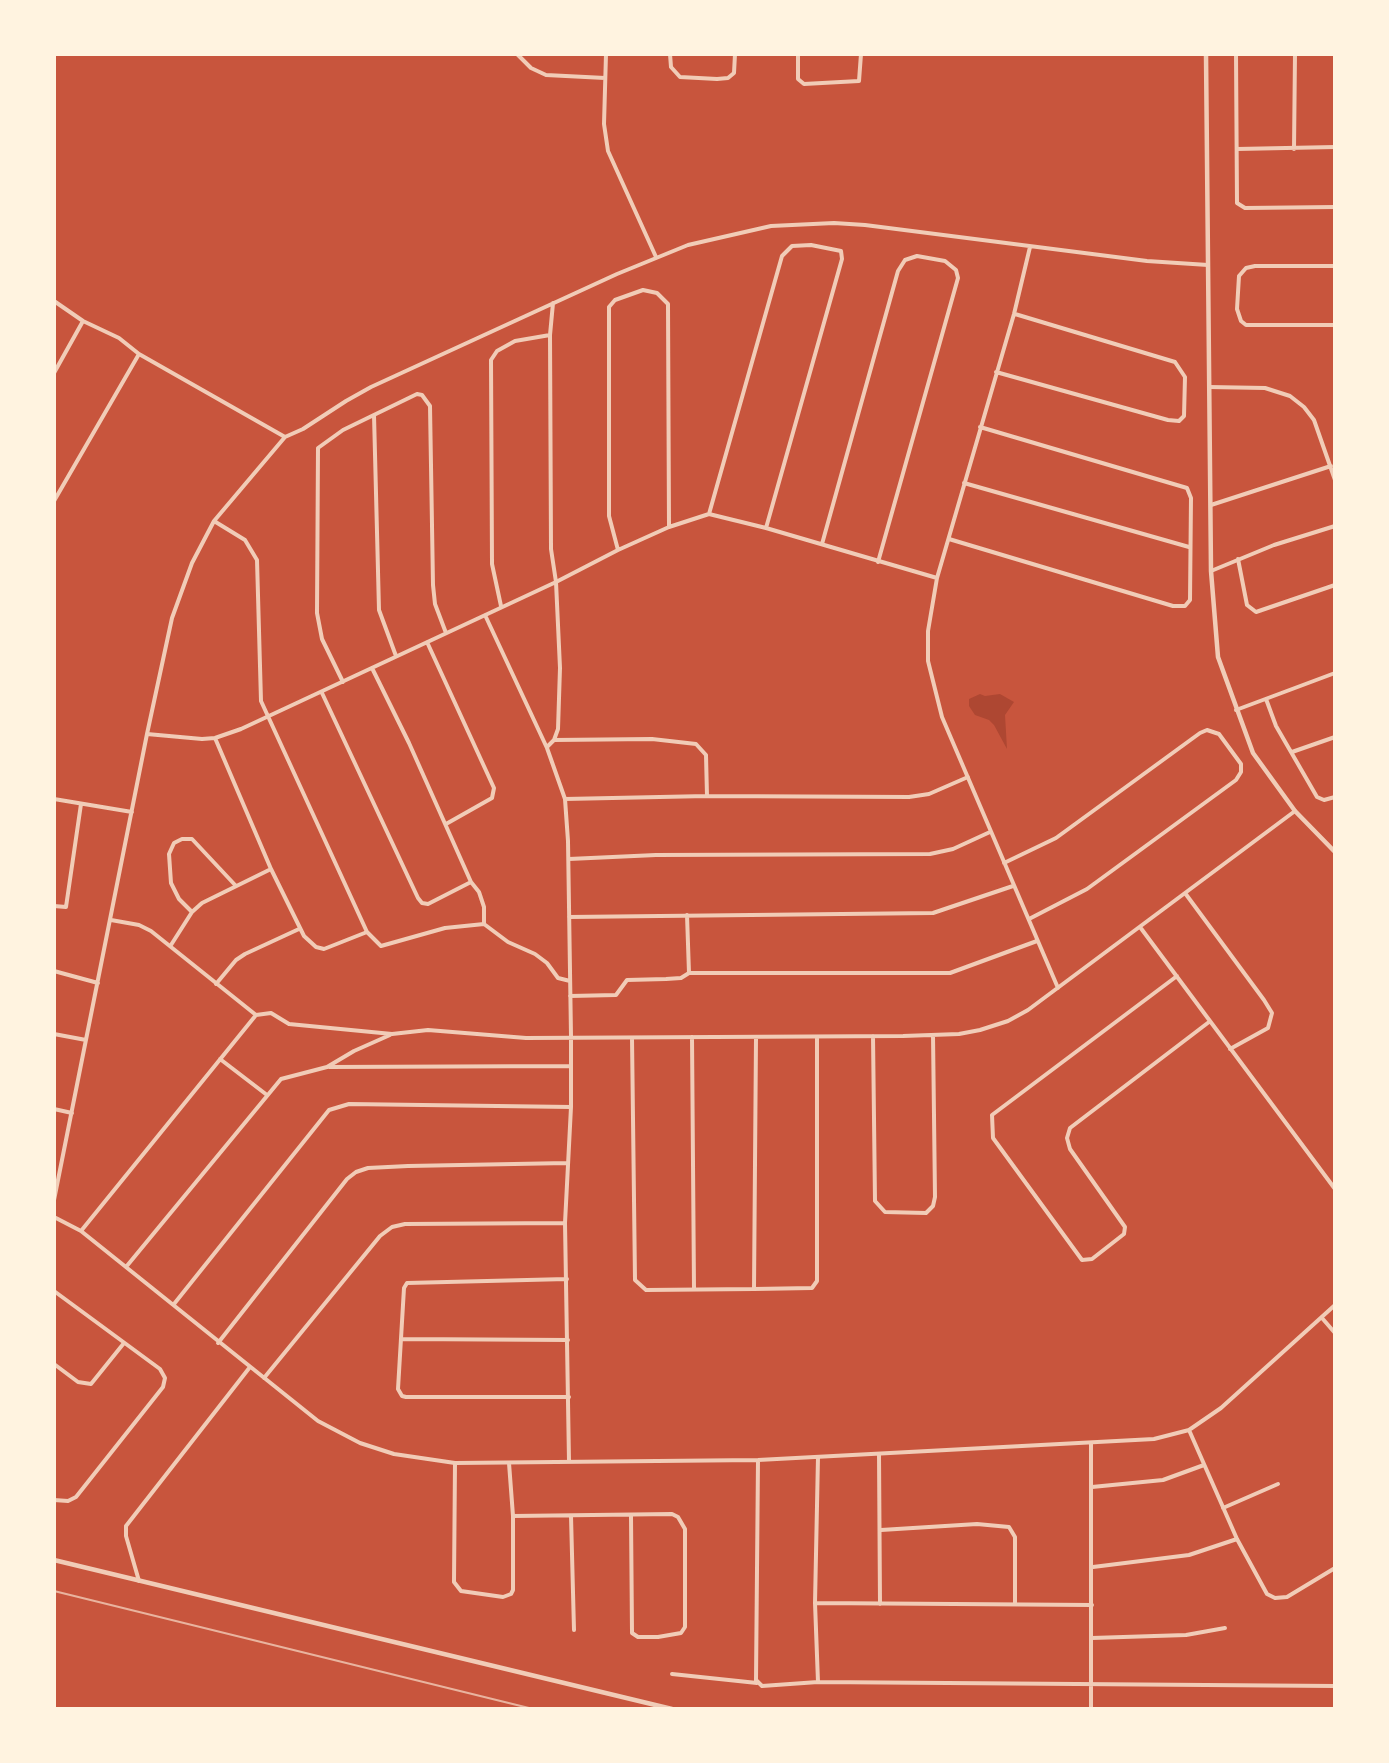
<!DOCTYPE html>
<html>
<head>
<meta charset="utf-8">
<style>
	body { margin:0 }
	#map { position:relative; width:1389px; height:1763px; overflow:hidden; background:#c8553d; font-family:"Open Sans",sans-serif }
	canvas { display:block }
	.frame { position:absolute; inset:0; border:56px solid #fff3e0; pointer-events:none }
</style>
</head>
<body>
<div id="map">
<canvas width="1389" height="1763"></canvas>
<div class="frame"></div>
</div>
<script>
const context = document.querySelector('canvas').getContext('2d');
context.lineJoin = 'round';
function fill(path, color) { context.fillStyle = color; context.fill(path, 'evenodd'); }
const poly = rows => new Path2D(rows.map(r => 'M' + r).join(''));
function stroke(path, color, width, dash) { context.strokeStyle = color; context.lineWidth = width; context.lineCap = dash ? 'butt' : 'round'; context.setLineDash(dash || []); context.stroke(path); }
const green = poly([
	[980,694,985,696,1000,694,1014,702,1005,715,1007,749,994,725,989,720,975,715,969,706,969,699]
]);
const stream = poly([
	[54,112,55,114]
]);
const minor = poly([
	[517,54,531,68,546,75,605,78],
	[606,54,604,124,608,151,656,257],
	[670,54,671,67,680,77,717,79,728,78,734,73,735,54],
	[798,54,798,79,804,84,859,81,861,54],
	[1236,54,1237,203,1245,208,1335,207],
	[1237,149,1335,147],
	[1294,149,1295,54],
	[1030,247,1014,314,937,578,928,631,928,661,942,717,1058,988],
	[1335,266,1255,266,1246,268,1239,276,1237,309,1241,321,1246,325,1335,325],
	[54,301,83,321,119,338,139,354,285,437],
	[996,372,1168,420,1179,421,1184,416,1185,377,1175,362,1015,314],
	[54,373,83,321],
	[1209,387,1265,388,1290,396,1304,407,1314,420,1335,480],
	[374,415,379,610,396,656],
	[964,483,1189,547],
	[54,501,139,354],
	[1211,505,1331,466],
	[709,514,782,256,792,246,811,245,841,251,842,259,766,528],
	[214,521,245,540,257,560,261,701,367,932,381,946,445,928,484,924,484,907,479,892,471,882,409,743,372,668],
	[949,539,1173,606,1185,606,1190,600,1191,498,1187,488,980,427],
	[822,544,898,271,905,260,917,256,945,261,956,270,958,278,878,562],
	[618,550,609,516,609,307,615,300,643,290,657,293,668,304,669,527],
	[1238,559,1247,605,1256,612,1335,585],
	[1211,571,1274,545,1335,526],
	[501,606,492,564,491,360,497,351,515,341,550,335],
	[485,615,547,748,565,799,568,841,571,1036,571,1107,565,1223,569,1461],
	[427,642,494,788,492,798,446,824],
	[343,682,322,639,317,613,318,448,343,430,417,394,422,395,430,406,433,585,435,604,446,633],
	[322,693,418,898,422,903,428,904,471,882],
	[1266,699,1276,726,1317,797,1324,800,1335,797],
	[1236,710,1335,673],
	[147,734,202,739,215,738,241,729,556,582,618,550,669,527,709,514,766,528,937,578],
	[215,738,271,869,304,936,316,947,324,949,367,932],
	[554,740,652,739,696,744,706,755,707,796],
	[547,747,554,740,558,729,560,668,556,582,551,549,550,335,553,303],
	[1292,752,1335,737],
	[54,799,132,812],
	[565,799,707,796,909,797,929,794,968,777],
	[569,859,656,855,930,854,953,849,990,832],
	[1004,863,1056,838,1200,733,1207,730,1219,734,1241,764,1241,772,1236,780,1087,889,1029,919],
	[1185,893,1264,1000,1272,1013,1268,1028,1230,1049],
	[54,906,66,907,81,804],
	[192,912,179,899,171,883,169,854,174,843,182,839,192,839,236,886],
	[687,915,689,973,950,973,1037,941],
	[569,917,933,913,1013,886],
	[484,924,508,942,535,954,547,963,558,978,570,981],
	[1140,927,1335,1189],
	[171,945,192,912,202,903,271,869],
	[54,971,98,983],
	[1177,976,992,1115,993,1138,1082,1260,1092,1259,1124,1234,1125,1227,1070,1149,1067,1138,1070,1128,1209,1022],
	[216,984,236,960,245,954,299,929],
	[570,996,616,995,627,980,666,979,681,978,689,973],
	[256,1015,271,1013,289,1024,392,1034,428,1030,526,1038,903,1036,959,1034,980,1030,1008,1021,1028,1010,1295,811],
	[54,1034,86,1040],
	[873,1036,875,1201,885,1212,926,1213,933,1206,935,1197,933,1035],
	[692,1037,694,1289],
	[632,1038,635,1280,646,1290,754,1289,812,1288,817,1281,817,1037],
	[220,1059,267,1095],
	[329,1067,571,1066],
	[54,1109,72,1113],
	[54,1200,147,734,172,618,192,563,214,521,285,437,303,429,346,401,371,387,617,274,688,245,771,226,834,223,865,225,1147,261,1208,265],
	[54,1217,81,1231,318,1421,360,1443,394,1454,455,1463,758,1460,1154,1439,1189,1430,1221,1408,1335,1305],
	[81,1231,256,1015,151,931,139,925,111,920],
	[126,1267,281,1079,327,1067,354,1051,390,1035],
	[567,1279,407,1283,404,1288,398,1389,402,1396,406,1397,569,1397],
	[754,1289,756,1038],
	[54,1291,160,1369,165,1378,163,1387,76,1497,68,1501,54,1500],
	[174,1304,329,1110,349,1104,571,1107],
	[1322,1318,1335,1333],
	[402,1339,568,1340],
	[218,1343,347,1179,356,1172,368,1168,408,1166,567,1163],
	[54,1364,78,1382,91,1384,124,1343],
	[264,1378,380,1236,392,1227,405,1224,565,1223],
	[1189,1430,1237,1539,1267,1594,1275,1598,1287,1597,1335,1568],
	[879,1454,880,1604],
	[758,1460,756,1680,762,1686,818,1682,1335,1686],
	[455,1463,454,1582,461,1591,503,1597,511,1594,513,1590,513,1516,509,1463],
	[1092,1487,1163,1480,1204,1465],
	[1223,1508,1278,1484],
	[513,1516,672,1514,678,1517,685,1529,685,1627,681,1633,658,1637,638,1637,632,1633,631,1516],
	[571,1516,574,1630],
	[881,1530,977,1524,1009,1527,1015,1537,1015,1604],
	[1093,1567,1189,1555,1237,1539],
	[139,1581,126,1536,126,1526,250,1367],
	[815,1603,1092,1605],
	[1092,1638,1186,1635,1225,1628],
	[672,1674,757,1683],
	[818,1682,815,1603,818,1457],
	[1091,1709,1091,1444]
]);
const tertiary = poly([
	[1206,54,1211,571,1218,657,1253,753,1295,811,1335,852],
	[54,1560,672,1709]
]);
const rail = poly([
	[54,1591,533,1709]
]);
fill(green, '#ae4732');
stroke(stream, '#8f3625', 2);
stroke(minor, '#f1ccb7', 4);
stroke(tertiary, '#f1ccb7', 4.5);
stroke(rail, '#e9b49f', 2);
</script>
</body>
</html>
